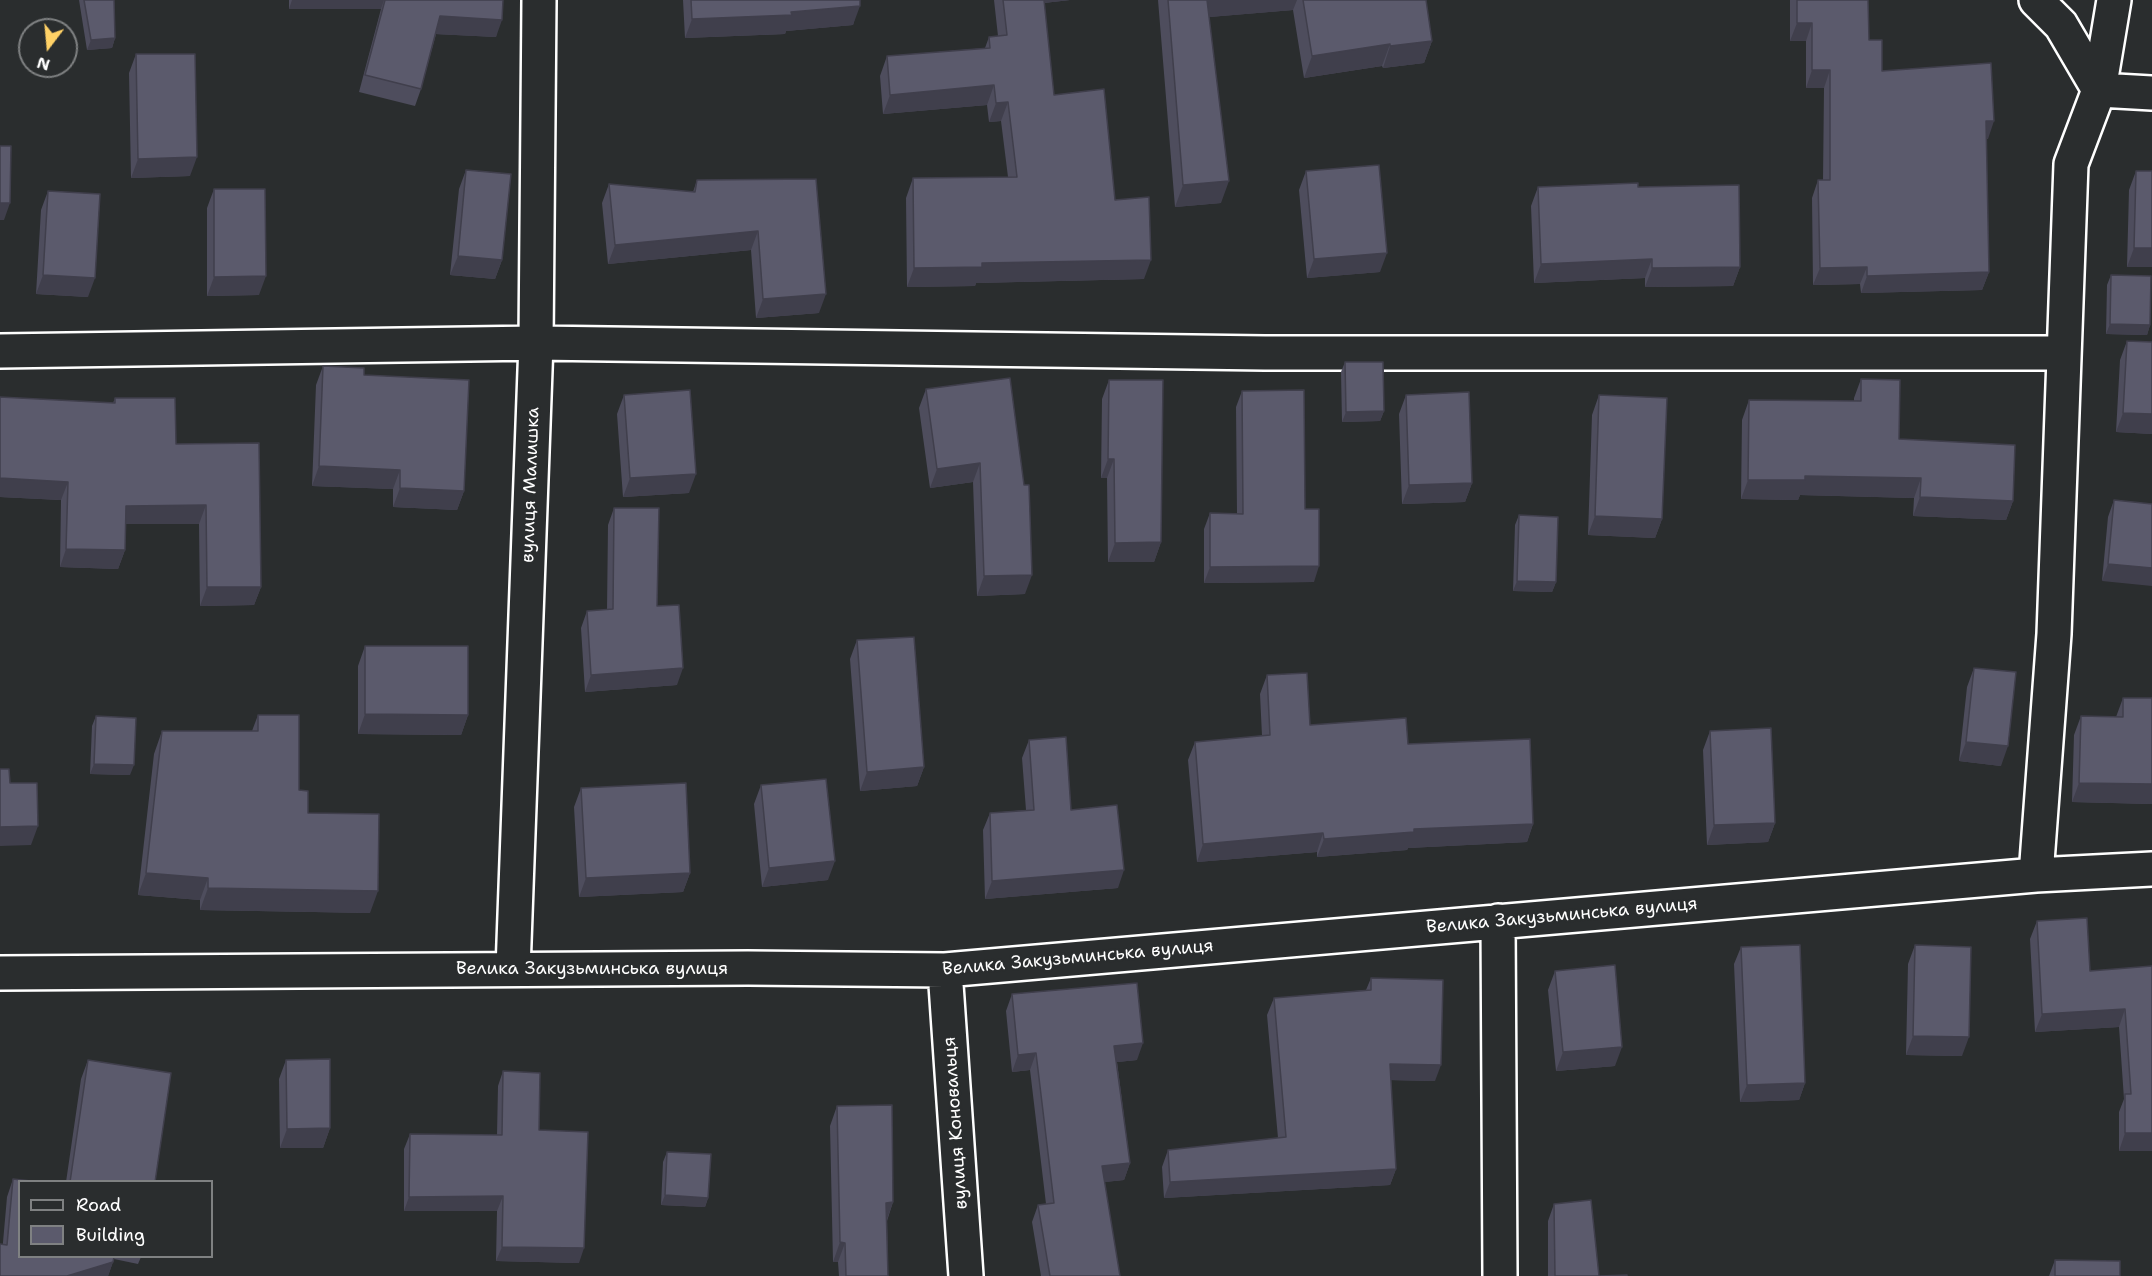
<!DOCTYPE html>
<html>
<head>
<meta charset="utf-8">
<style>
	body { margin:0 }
	#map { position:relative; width:2152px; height:1276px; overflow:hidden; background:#2a2d2e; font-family:"Shantell Sans",sans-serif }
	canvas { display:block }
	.legend { position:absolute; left:18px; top:1180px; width:195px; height:78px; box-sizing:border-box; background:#2a2d2e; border:2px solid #7f8182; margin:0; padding:8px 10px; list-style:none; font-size:18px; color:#fff }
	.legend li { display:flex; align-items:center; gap:12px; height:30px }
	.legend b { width:30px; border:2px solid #7f8182 }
	.north { position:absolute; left:18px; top:18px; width:60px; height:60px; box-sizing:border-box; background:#2a2d2e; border:2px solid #7f8182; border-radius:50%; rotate:196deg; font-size:16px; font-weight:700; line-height:24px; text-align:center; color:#fff }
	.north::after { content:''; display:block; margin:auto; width:21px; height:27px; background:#ffd166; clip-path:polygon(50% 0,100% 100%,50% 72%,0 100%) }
</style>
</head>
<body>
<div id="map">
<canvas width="2152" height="1276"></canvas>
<ul class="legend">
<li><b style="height:8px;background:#2a2d2e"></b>Road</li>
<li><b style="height:16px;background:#5b5a6c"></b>Building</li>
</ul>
<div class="north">N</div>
</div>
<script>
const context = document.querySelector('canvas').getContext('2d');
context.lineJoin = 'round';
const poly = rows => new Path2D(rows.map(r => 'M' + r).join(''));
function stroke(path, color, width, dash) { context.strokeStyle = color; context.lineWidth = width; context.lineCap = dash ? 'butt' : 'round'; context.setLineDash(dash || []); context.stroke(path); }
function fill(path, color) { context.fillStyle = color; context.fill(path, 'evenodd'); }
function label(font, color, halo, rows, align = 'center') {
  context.font = font + ' "Shantell Sans",sans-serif'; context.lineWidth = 4.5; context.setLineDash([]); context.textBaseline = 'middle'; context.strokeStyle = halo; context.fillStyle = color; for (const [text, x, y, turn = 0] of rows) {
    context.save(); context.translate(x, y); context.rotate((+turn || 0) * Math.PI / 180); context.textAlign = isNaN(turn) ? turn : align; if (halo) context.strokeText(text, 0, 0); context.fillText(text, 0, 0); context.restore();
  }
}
const minor = poly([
	[2036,0,2061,25,2099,90,2152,93],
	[0,351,536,343,1265,353,2064,353],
	[2036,875,2054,634,2071,164,2099,90,2114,0],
	[1498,921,1500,1276],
	[513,969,536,343,539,0],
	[945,970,966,1276],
	[0,973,748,968,945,970,2036,875,2152,869]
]);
const wall = poly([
	[79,0,114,0,115,38,112,48,87,50],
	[289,0,503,0,496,37,436,34,421,89,415,106,359,92,381,9,289,9],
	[683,0,860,0,853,25,786,31,785,34,685,38],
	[994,0,1070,0,1044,3,1054,95,1115,200,1144,279,976,283,975,286,907,287,906,198,913,178,1008,177,1001,121,989,122,987,105,883,114,880,76,887,56,985,48,989,37,998,36],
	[1158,0,1426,0,1432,41,1424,63,1383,68,1382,66,1304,78,1293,10,1209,17,1221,203,1175,207],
	[1790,0,1868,0,1869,40,1882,71,1988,139,1986,139,1989,272,1982,290,1861,293,1860,284,1813,285,1812,198,1818,180,1823,180,1824,88,1806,88,1806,41,1790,41],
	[136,54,190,176,131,178,129,73],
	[466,170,502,260,495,279,450,275,459,189],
	[1306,171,1380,272,1307,278,1299,190],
	[2136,171,2152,171,2152,267,2127,267,2129,190],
	[816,179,819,313,756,318,751,250,608,264,602,203,609,184,693,192,697,180],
	[1538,187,1638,187,1740,267,1733,286,1645,287,1645,278,1534,283,1531,206],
	[214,189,259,295,207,296,207,208],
	[48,191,88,297,36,294,41,210],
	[2111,275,2150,325,2147,335,2106,334,2107,285],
	[2127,341,2152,342,2152,434,2116,432,2120,360],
	[1345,362,1384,411,1380,421,1342,422,1341,372],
	[323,366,364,375,464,491,457,510,393,507,393,489,312,486,316,385],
	[1861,379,1899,439,2013,501,2006,520,1913,516,1914,498,1800,495,1798,500,1741,499,1742,420,1749,400,1854,401,1854,398],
	[1109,380,1161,542,1154,562,1108,562,1107,478,1101,478,1102,399],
	[926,389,1024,485,1025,594,977,596,973,482,930,488,919,408],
	[1242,391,1305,509,1314,582,1204,583,1204,529,1210,513,1237,514,1236,407],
	[624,395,689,493,623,497,617,414],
	[1406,395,1472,483,1465,502,1402,504,1399,414],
	[1599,395,1662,519,1655,538,1588,535,1592,415],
	[115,398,176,444,261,587,254,605,200,606,199,524,125,524,125,550,118,569,60,567,61,500,0,497,113,403],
	[2114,500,2152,504,2102,581,2108,517],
	[614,508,677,685,585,692,581,628,587,611,607,610,608,525],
	[1519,515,1556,582,1552,592,1513,591,1515,525],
	[857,640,924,767,917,786,860,791,850,659],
	[365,646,468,715,461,735,358,734,358,666],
	[1974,668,2001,766,1959,761,1967,687],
	[1267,675,1310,725,1408,744,1533,824,1527,842,1408,848,1407,850,1317,857,1317,852,1197,862,1188,760,1195,742,1262,736,1260,694],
	[2123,698,2152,698,2152,804,2072,802,2074,735,2081,716,2116,717],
	[258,715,299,790,308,813,370,913,200,910,200,900,138,895,154,754,162,731,252,731],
	[96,716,130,775,90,774,92,726],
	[1710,731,1775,823,1768,842,1707,845,1703,750],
	[1029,740,1071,810,1118,888,985,899,983,830,990,813,1026,810,1022,758],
	[761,785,828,880,762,887,754,804],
	[581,788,690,873,683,892,579,897,574,807],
	[2037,921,2090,971,2152,966,2152,1151,2119,1151,2119,1112,2124,1099,2119,1027,2035,1032,2030,939],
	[1915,945,1962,1056,1906,1055,1908,964],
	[1741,947,1805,1083,1799,1100,1740,1102,1734,964],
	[1555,971,1615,1066,1556,1071,1548,990],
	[1371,978,1435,1081,1391,1080,1396,1169,1390,1185,1164,1198,1162,1167,1168,1150,1278,1138,1267,1015,1274,998,1366,990],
	[1012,994,1137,1060,1117,1062,1130,1163,1124,1180,1104,1182,1120,1276,1041,1276,1032,1222,1038,1205,1046,1204,1030,1070,1012,1072,1006,1011],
	[88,1060,155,1182,66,1182,81,1079],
	[286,1060,330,1128,323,1148,280,1148,279,1079],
	[503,1071,539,1130,579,1263,496,1261,497,1211,404,1211,404,1149,410,1134,497,1135,498,1086],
	[837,1106,893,1202,887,1221,888,1276,839,1276,838,1262,833,1262,830,1126],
	[667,1152,708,1198,705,1207,661,1205,663,1162],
	[13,1179,20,1257,141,1257,138,1264,114,1259,108,1276,0,1276,7,1197],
	[1554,1204,1599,1276,1627,1276,1548,1276,1548,1221],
	[2055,1260,2120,1276,2049,1276]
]);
const shadedWall = poly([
	[292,0,384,0,381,9,289,9],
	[1037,0,1070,0,1035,4],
	[1205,0,1297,0,1293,10,1198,18],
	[860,6,853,25,786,31,785,34,685,38,692,19],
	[440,16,502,20,496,37,434,34],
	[1797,23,1812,23,1806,41,1790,41],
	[115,38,112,48,87,50,91,40],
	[1432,41,1424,63,1383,68,1390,46],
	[1390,44,1382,66,1304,78,1312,56],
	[1812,70,1830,70,1824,88,1806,88],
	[994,85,987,105,883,114,890,95],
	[1008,102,1001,121,989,122,996,103],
	[1986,121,1994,121,1988,139,1980,139],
	[197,157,190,176,131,178,138,159],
	[1229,181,1221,203,1175,207,1183,185],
	[0,203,10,203,4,220,0,220],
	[758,231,751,250,608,264,615,245],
	[2134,248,2152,248,2152,267,2127,267],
	[1387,253,1380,272,1307,278,1314,259],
	[458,256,502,260,495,279,450,275],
	[1652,259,1645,278,1534,283,1541,264],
	[1151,260,1144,279,976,283,975,286,907,287,914,268,982,263],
	[1740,267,1733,286,1645,287,1652,268],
	[1867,267,1860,284,1813,285,1820,268],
	[1989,272,1982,290,1861,293,1867,276],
	[43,275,95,278,88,297,36,294],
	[266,276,259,295,207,296,214,277],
	[826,294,819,313,756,318,763,299],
	[2110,324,2150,325,2147,335,2106,334],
	[1384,411,1380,421,1342,422,1346,412],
	[2123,413,2152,414,2152,434,2116,432],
	[1108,459,1114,459,1107,478,1101,478],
	[980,463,973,482,930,488,937,469],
	[319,466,400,470,393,489,312,486],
	[696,474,689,493,623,497,630,478],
	[1805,476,1921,478,1914,498,1800,495,1798,500,1741,499,1748,480],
	[0,478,68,482,61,500,0,497],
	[1472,483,1465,502,1402,504,1409,485],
	[400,488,464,491,457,510,393,507],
	[1920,497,2013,501,2006,520,1913,516],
	[206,505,199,524,119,524,126,506],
	[1595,516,1662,519,1655,538,1588,535],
	[1161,542,1154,562,1108,562,1115,543],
	[66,549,125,550,118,569,60,567],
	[2108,564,2152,568,2152,586,2102,581],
	[1319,566,1314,582,1204,583,1210,567],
	[1032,575,1025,594,977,596,984,576],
	[1517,581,1556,582,1552,592,1513,591],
	[207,587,261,587,254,605,200,606],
	[683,668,677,685,585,692,591,675],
	[365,714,468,715,461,735,358,734],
	[1966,742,2008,746,2001,766,1959,761],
	[94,764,134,765,130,775,90,774],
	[924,767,917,786,860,791,867,772],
	[2079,783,2152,784,2152,804,2072,802],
	[1775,823,1768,842,1707,845,1714,825],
	[1533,824,1527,842,1408,848,1407,850,1317,857,1324,839,1414,829],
	[38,826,31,845,0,846,0,827],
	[1323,833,1317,852,1197,862,1203,844],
	[835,861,828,880,762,887,769,868],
	[1124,870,1118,888,985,899,992,881],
	[146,873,208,878,200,900,138,895],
	[690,873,683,892,579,897,586,878],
	[208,888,378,891,370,913,200,910],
	[2125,1009,2119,1027,2035,1032,2042,1014],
	[1913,1036,1969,1037,1962,1056,1906,1055],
	[1143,1043,1137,1060,1108,1063,1114,1046],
	[1622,1047,1615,1066,1556,1071,1563,1052],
	[1036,1053,1030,1070,1012,1072,1018,1055],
	[1390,1064,1441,1065,1435,1081,1384,1080],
	[1805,1083,1799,1100,1740,1102,1747,1085],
	[330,1128,323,1148,280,1148,287,1129],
	[2125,1133,2152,1133,2152,1151,2119,1151],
	[1130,1163,1124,1180,1096,1183,1102,1166],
	[1396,1169,1390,1185,1164,1198,1170,1182],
	[665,1195,708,1198,705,1207,661,1205],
	[503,1196,497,1211,404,1211,409,1197],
	[893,1202,886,1222,886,1203],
	[840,1242,845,1243,838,1262,833,1262],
	[502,1247,584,1248,579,1263,496,1261],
	[113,1262,108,1276,67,1276]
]);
const building = poly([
	[84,0,114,0,115,38,91,40,84,0],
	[385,0,503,0,502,20,440,16,421,89,365,75,385,0],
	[691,0,860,0,860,6,791,12,792,15,692,19,691,0],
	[1003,0,1044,0,1054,95,1104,89,1115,200,1149,197,1151,260,982,263,982,267,914,268,913,178,1017,177,1008,102,996,103,994,85,890,95,887,56,990,48,989,37,1007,35,1003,0],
	[1168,0,1207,0,1229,181,1183,185,1168,0],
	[1303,0,1426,0,1432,41,1390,46,1390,44,1312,56,1303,0],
	[1797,0,1868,0,1869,40,1882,40,1882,71,1991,63,1994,121,1986,121,1989,272,1867,276,1867,267,1820,268,1818,180,1830,180,1830,70,1812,70,1812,23,1797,23,1797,0],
	[136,54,195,54,197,157,138,159,136,54],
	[0,146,11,146,10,203,0,203,0,146],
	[1379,165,1387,253,1314,259,1306,171,1379,165],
	[466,170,511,174,502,260,458,256,466,170],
	[2136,171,2152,171,2152,248,2134,248,2136,171],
	[816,179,826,294,763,299,758,231,615,245,609,184,695,192,697,180,816,179],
	[1638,183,1638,187,1739,185,1740,267,1652,268,1652,259,1541,264,1538,187,1638,183],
	[214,189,265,189,266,276,214,277,214,189],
	[48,191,100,194,95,278,43,275,48,191],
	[2111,275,2151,276,2150,325,2110,324,2111,275],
	[2127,341,2152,342,2152,414,2123,413,2127,341],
	[1345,362,1383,362,1384,411,1346,412,1345,362],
	[323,366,364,368,364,375,469,380,464,491,400,488,400,470,319,466,323,366],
	[1010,378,1024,485,1029,485,1032,575,984,576,980,463,937,469,926,389,1010,378],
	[1861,379,1900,380,1899,439,2015,445,2013,501,1920,497,1921,478,1805,476,1805,480,1748,480,1749,400,1861,401,1861,379],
	[1109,380,1163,380,1161,542,1115,543,1114,459,1108,459,1109,380],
	[690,390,696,474,630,478,624,395,690,390],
	[1304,390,1305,509,1319,509,1319,566,1210,567,1210,513,1243,514,1242,391,1304,390],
	[1469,392,1472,483,1409,485,1406,395,1469,392],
	[1599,395,1667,398,1662,519,1595,516,1599,395],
	[0,397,115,403,115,398,175,398,176,444,259,443,261,587,207,587,206,505,126,506,125,550,66,549,68,482,0,478,0,397],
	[2114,500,2152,504,2152,568,2108,564,2114,500],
	[614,508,659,508,657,606,679,605,683,668,591,675,587,611,613,609,614,508],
	[1519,515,1558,517,1556,582,1517,581,1519,515],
	[914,637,924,767,867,772,857,640,914,637],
	[365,646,468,646,468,715,365,714,365,646],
	[1974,668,2016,672,2008,746,1966,742,1974,668],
	[1307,673,1310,725,1406,718,1408,744,1530,739,1533,824,1414,829,1414,832,1324,839,1323,833,1203,844,1195,742,1270,735,1267,675,1307,673],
	[2123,698,2152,698,2152,784,2079,783,2081,716,2123,717,2123,698],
	[258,715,299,715,299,790,308,791,308,813,379,814,378,891,208,888,208,878,146,873,162,731,258,731,258,715],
	[96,716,136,718,134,765,94,764,96,716],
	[1771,728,1775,823,1714,825,1710,731,1771,728],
	[1066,737,1071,810,1117,805,1124,870,992,881,990,813,1034,810,1029,740,1066,737],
	[0,769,9,769,10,783,37,783,38,826,0,827,0,769],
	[826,779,835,861,769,868,761,785,826,779],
	[686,783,690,873,586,878,581,788,686,783],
	[2087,918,2090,971,2152,966,2152,1133,2125,1133,2125,1094,2131,1094,2125,1009,2042,1014,2037,921,2087,918],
	[1800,945,1805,1083,1747,1085,1741,947,1800,945],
	[1915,945,1971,947,1969,1037,1913,1036,1915,945],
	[1615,965,1622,1047,1563,1052,1555,971,1615,965],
	[1371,978,1443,980,1441,1065,1390,1064,1396,1169,1170,1182,1168,1150,1286,1137,1274,998,1371,990,1371,978],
	[1137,983,1143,1043,1114,1046,1130,1163,1102,1166,1120,1276,1050,1276,1038,1205,1054,1203,1036,1053,1018,1055,1012,994,1137,983],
	[330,1059,330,1128,287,1129,286,1060,330,1059],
	[88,1060,171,1073,155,1182,70,1182,88,1060],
	[503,1071,540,1073,539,1130,588,1132,584,1248,502,1247,503,1196,409,1197,410,1134,502,1135,503,1071],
	[892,1105,893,1202,886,1203,888,1276,846,1276,845,1243,840,1242,837,1106,892,1105],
	[667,1152,711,1154,708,1198,665,1195,667,1152],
	[13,1179,40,1182,20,1182,20,1257,114,1257,113,1262,67,1276,0,1276,0,1244,7,1245,13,1179],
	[1591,1200,1599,1276,1627,1275,1627,1276,1555,1276,1554,1204,1591,1200],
	[2055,1260,2120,1261,2120,1276,2055,1276,2055,1260]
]);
const streetNames = [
	["вулиця Малишка",531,485,-88],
	["Велика Закузьминська вулиця",1562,916,-5],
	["Велика Закузьминська вулиця",1078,958,-5],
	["Велика Закузьминська вулиця",592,969],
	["вулиця Коновальця",956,1123,-94]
];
stroke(minor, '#fff', 38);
stroke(minor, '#2a2d2e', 33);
fill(wall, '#4e4d5d');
fill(shadedWall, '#403f4c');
fill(building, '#5b5a6c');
stroke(building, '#403f4c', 1.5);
label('18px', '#fff', '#2a2d2e', streetNames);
</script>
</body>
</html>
